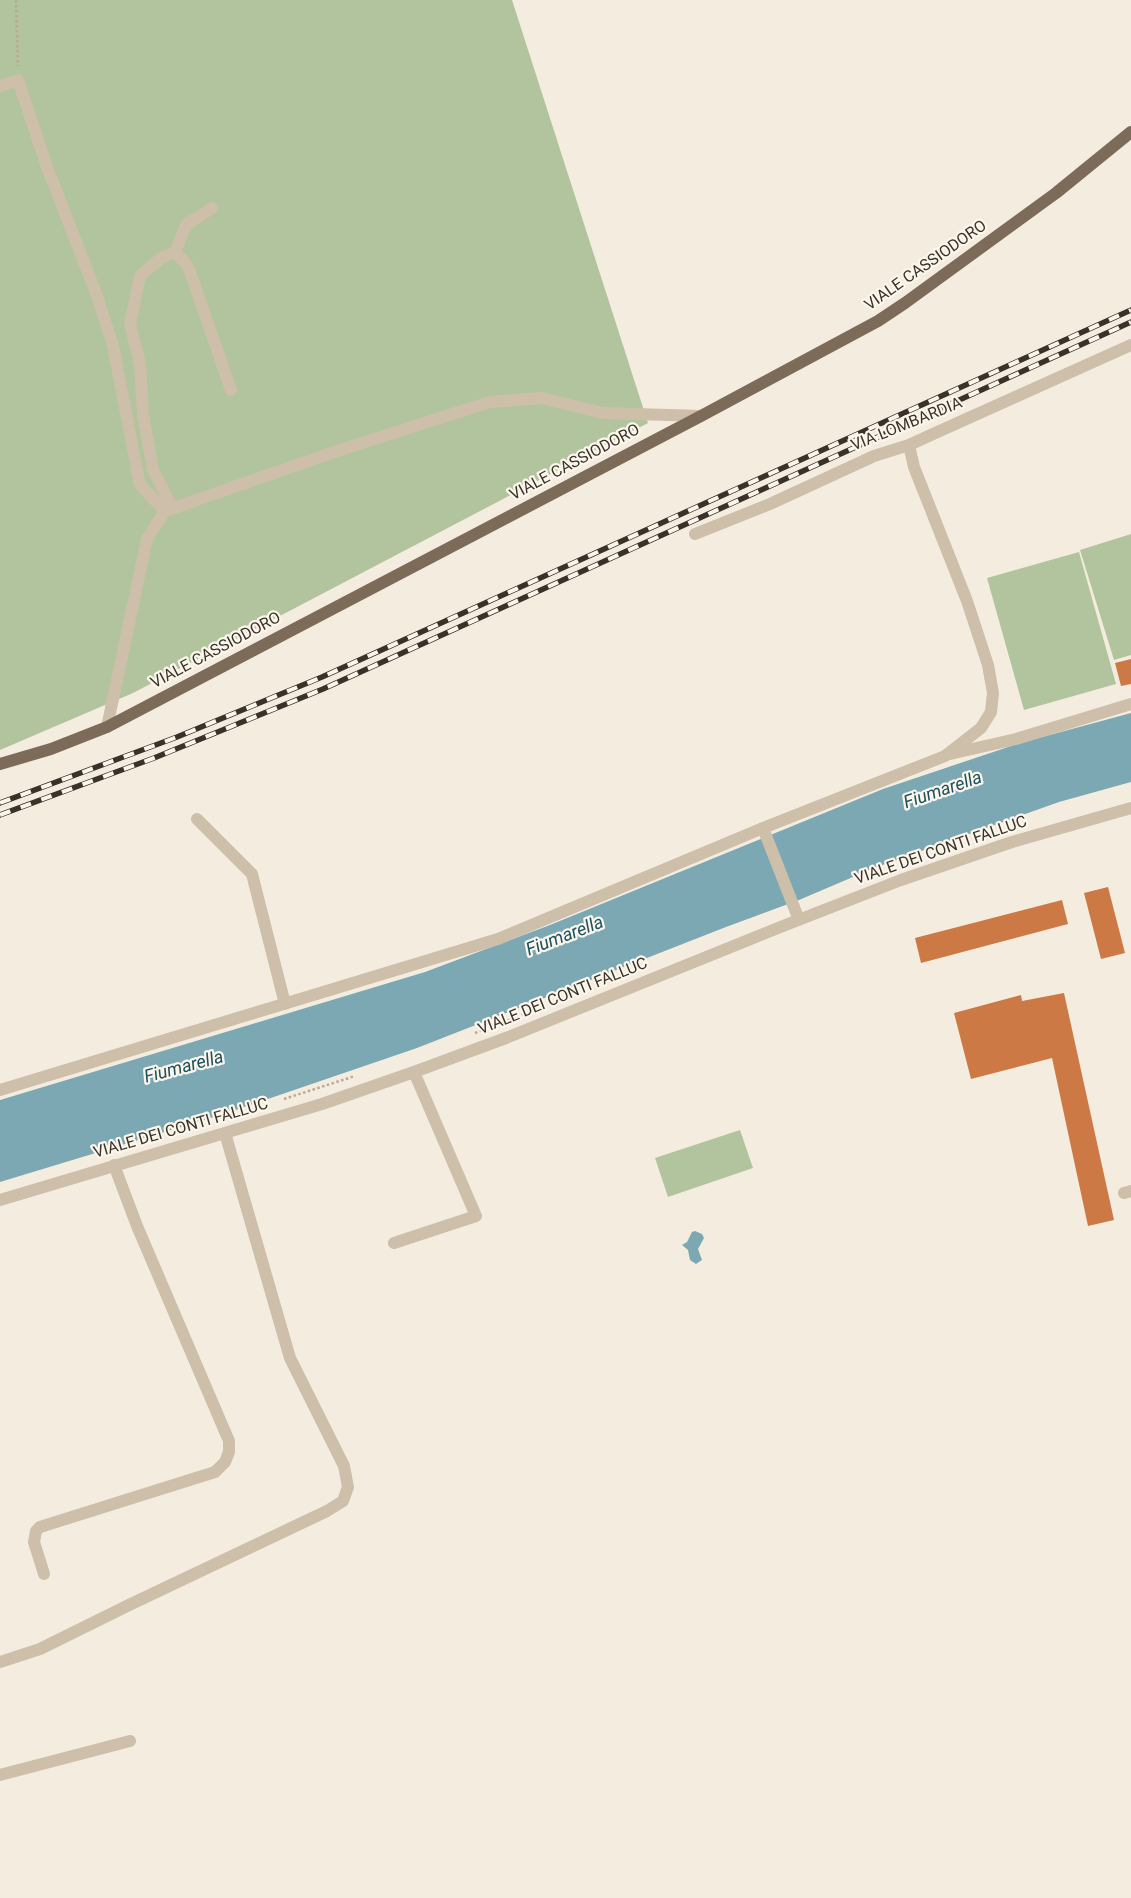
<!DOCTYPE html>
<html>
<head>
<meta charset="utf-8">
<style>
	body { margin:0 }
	canvas { display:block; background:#f4eddf }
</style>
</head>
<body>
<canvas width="1131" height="1898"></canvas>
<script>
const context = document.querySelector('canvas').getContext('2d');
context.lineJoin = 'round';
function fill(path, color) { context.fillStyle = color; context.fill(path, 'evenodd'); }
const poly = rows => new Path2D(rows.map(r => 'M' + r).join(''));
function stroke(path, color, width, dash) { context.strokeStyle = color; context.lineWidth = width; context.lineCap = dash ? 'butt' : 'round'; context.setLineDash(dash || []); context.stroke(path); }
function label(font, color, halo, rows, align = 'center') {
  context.font = font + ' Roboto,sans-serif'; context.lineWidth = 4.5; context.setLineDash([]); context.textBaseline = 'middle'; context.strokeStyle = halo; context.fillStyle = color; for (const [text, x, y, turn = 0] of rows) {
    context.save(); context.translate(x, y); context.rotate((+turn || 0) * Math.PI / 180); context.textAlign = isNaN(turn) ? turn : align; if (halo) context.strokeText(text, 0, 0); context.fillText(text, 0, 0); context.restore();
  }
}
const green = poly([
	[0,0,512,0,648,423,133,693,0,750],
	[1131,534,1131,655,1114,660,1080,550],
	[1079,552,1116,684,1024,710,987,578],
	[740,1130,753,1168,668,1197,655,1158]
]);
const water = poly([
	[1131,713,1131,782,1059,802,874,868,799,900,726,927,417,1048,224,1114,0,1182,0,1100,425,972,550,925,883,789,1020,743],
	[695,1231,702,1234,704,1238,698,1249,702,1260,696,1264,690,1260,688,1250,682,1245,687,1242,692,1232]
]);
const building = poly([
	[1131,659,1131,684,1121,686,1115,663],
	[1108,887,1125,953,1101,959,1084,893],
	[1062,900,1068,924,921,963,915,938],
	[1064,993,1114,1220,1088,1226,1052,1058,971,1079,954,1013,1021,995,1022,1001]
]);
const path = poly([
	[16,0,18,66],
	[475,1033,529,1012],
	[284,1099,355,1076]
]);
const minor = poly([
	[0,86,18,80,47,167,96,293,113,346,140,485,165,511],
	[175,252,188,266,231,390],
	[173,508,153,470,143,415,140,364,130,324,140,276,161,258,175,252,186,225,212,208],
	[695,534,770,504,874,456,909,445,933,434,1131,345],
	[107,727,147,539,165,511,340,450,490,402,542,398,603,413,701,416],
	[950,754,1016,739,1131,704],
	[197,819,252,874,285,1004],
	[763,828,799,920],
	[0,1090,498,939,763,828,945,756,981,728,991,712,993,693,988,665,967,601,914,467,909,445],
	[1124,1193,1131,1191],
	[0,1200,322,1104,414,1072,506,1038,783,926,901,880,1012,842,1131,808],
	[394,1243,476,1216,414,1072],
	[44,1574,34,1542,36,1531,40,1527,215,1472,225,1462,229,1452,229,1441,137,1226,114,1165],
	[0,1662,40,1649,129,1605,327,1511,343,1501,348,1487,344,1466,290,1358,225,1133],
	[0,1775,130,1741]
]);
const major = poly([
	[0,764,51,749,107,727,701,416,878,321,905,303,1056,193,1131,132]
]);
const rail = poly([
	[0,803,177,737,322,677,1131,310],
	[0,815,154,758,323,689,1131,322]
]);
const streetNames = [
	["VIALE CASSIODORO",926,266,-35],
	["VIA LOMBARDIA",907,425,-22],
	["VIALE CASSIODORO",575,463,-28],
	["VIALE CASSIODORO",216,651,-28],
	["VIALE DEI CONTI FALLUC",941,851,-19],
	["VIALE DEI CONTI FALLUC",563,997,-22],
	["VIALE DEI CONTI FALLUC",181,1129,-16]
];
const waterNames = [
	["Fiumarella",943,791,-19],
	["Fiumarella",565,937,-21],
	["Fiumarella",184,1068,-15]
];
fill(green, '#b1c49d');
fill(water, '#7ca8b3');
fill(building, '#cc7945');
stroke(path, '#b9a993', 2.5, [2.5, 2.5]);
stroke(minor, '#cdbfa9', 12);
stroke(major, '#7d6b5a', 12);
stroke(rail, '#3a3129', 5.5);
stroke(rail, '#fbf6ec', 4, [11]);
label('16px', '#3a3129', '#fbf6ec', streetNames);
label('italic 18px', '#1c505e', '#fbf6ec', waterNames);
</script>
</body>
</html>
